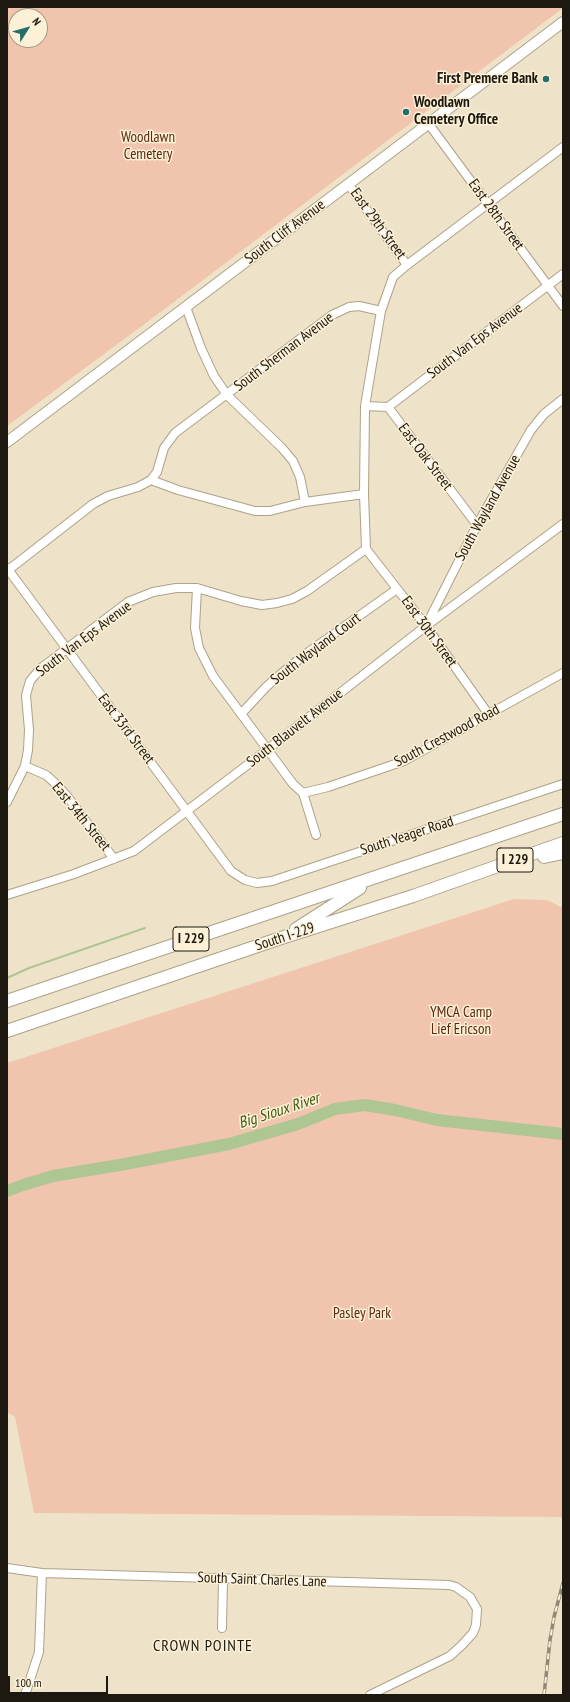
<!DOCTYPE html>
<html>
<head>
<meta charset="utf-8">
<style>
	body { margin:0 }
	#map { position:relative; width:570px; height:1702px; overflow:hidden; background:#eee3c9; font-family:"PT Sans Narrow",sans-serif }
	canvas { display:block }
	.frame { position:absolute; inset:0; border:8px solid #1d1910; pointer-events:none }
	.north { position:absolute; left:8px; top:8px; width:40px; height:40px; box-sizing:border-box; background:#fcf0d6; border:1px solid #a39a87; border-radius:50%; rotate:53deg; font-size:11px; font-weight:700; line-height:16px; text-align:center; color:#1d1910 }
	.north::after { content:''; display:block; margin:auto; width:14px; height:18px; background:#256f6a; clip-path:polygon(50% 0,100% 100%,50% 72%,0 100%) }
	.scale { position:absolute; left:8px; top:1676px; width:100px; height:18px; box-sizing:border-box; border:2px solid #1d1910; border-top:0; padding-left:5px; font-size:12px; line-height:14px; white-space:nowrap; color:#1d1910; -webkit-text-stroke:3px #fcf0d6; paint-order:stroke }
</style>
</head>
<body>
<div id="map">
<canvas width="570" height="1702"></canvas>
<div class="frame"></div>
<div class="north">N</div>
<div class="scale">100 m</div>
</div>
<script>
const context = document.querySelector('canvas').getContext('2d');
context.lineJoin = 'round';
function fill(path, color) { context.fillStyle = color; context.fill(path, 'evenodd'); }
const poly = rows => new Path2D(rows.map(r => 'M' + r).join(''));
function stroke(path, color, width, dash) { context.strokeStyle = color; context.lineWidth = width; context.lineCap = dash ? 'butt' : 'round'; context.setLineDash(dash || []); context.stroke(path); }
function label(font, color, halo, rows, align = 'center') {
  context.font = font + ' "PT Sans Narrow",sans-serif'; context.lineWidth = 3; context.setLineDash([]); context.textBaseline = 'middle'; context.strokeStyle = halo; context.fillStyle = color; for (const [text, x, y, turn = 0] of rows) {
    context.save(); context.translate(x, y); context.rotate((+turn || 0) * Math.PI / 180); context.textAlign = isNaN(turn) ? turn : align; if (halo) context.strokeText(text, 0, 0); context.fillText(text, 0, 0); context.restore();
  }
}
const green = poly([
	[7,7,563,7,563,8,162,311,7,426],
	[16,16,40,16,40,40,16,40],
	[514,899,547,900,563,908,563,1517,34,1513,15,1417,7,1412,7,1063]
]);
const stream = poly([
	[7,978,29,968,145,928]
]);
const river = poly([
	[7,1191,23,1185,53,1176,120,1165,229,1144,298,1124,335,1109,365,1105,395,1110,437,1120,563,1134]
]);
const minor = poly([
	[428,123,563,306],
	[348,184,407,265],
	[186,307,201,348,214,376,227,395,282,448,293,461,300,477,305,502],
	[365,406,388,407,477,525],
	[388,407,563,274],
	[151,480,178,490,255,511,270,511,305,502,364,494],
	[366,549,364,494,365,406,381,311,393,277,407,265,563,147],
	[366,549,426,626,489,715],
	[7,568,231,871,245,880,257,883,272,881,563,784],
	[7,571,93,504,108,496,138,487,151,480,157,472,164,448,175,433,332,315,349,307,359,306,381,311],
	[197,588,195,628,199,648,213,676,293,784,303,793,316,835],
	[427,624,477,525,531,430,544,414,563,399],
	[241,714,266,687,282,673,307,653,397,589],
	[25,766,46,775,56,784,67,796,114,859],
	[303,793,328,787,404,761,563,673],
	[7,802,25,766,28,750,29,730,26,695,30,681,40,669,128,602,153,592,176,588,197,588,241,601,262,605,277,603,292,599,307,591,366,549],
	[7,895,74,874,134,851,267,750,426,626,563,524],
	[7,1568,42,1573,449,1585,456,1587,470,1597,477,1609,476,1625,473,1633,462,1645,450,1656,370,1695],
	[222,1628,223,1579],
	[25,1695,39,1652,42,1573]
]);
const major = poly([
	[7,442,563,22]
]);
const highway = poly([
	[544,857,563,853],
	[296,929,360,888],
	[7,1001,563,814],
	[7,1031,281,938,413,896,563,843]
]);
const rail = poly([
	[544,1695,550,1640,554,1617,563,1583]
]);
const markers = [
	[546,79,4,"#256f6a"],
	[406,112,4,"#256f6a"]
];
const shields = [
	[515,860,36],
	[191,939,36]
];
const shieldNames = [
	["I 229",515,860],
	["I 229",191,939]
];
const poiNames = [
	["First Premere Bank",538,79],
	["Woodlawn",414,103,"left"],
	["Cemetery Office",414,120,"left"]
];
const parkNames = [
	["Woodlawn",148,138],
	["Cemetery",148,155],
	["YMCA Camp",461,1013],
	["Lief Ericson",461,1030],
	["Pasley Park",362,1314]
];
const streetNames = [
	["East 28th Street",496,215,54],
	["East 29th Street",378,224,54],
	["South Cliff Avenue",285,232,-37],
	["South Van Eps Avenue",475,341,-37],
	["South Sherman Avenue",284,352,-37],
	["East Oak Street",425,457,53],
	["South Wayland Avenue",488,508,-61],
	["East 30th Street",429,632,54],
	["South Van Eps Avenue",84,639,-37],
	["South Wayland Court",316,649,-37],
	["South Blauvelt Avenue",295,728,-38],
	["East 33rd Street",126,729,53],
	["South Crestwood Road",447,736,-28],
	["East 34th Street",81,817,51],
	["South Yeager Road",407,836,-18],
	["South I-229",285,937,-18],
	["South Saint Charles Lane",262,1580,2]
];
const waterNames = [
	["Big Sioux River",279,1111,-18]
];
const neighbourhoodNames = [
	["CROWN POINTE",203,1646]
];
fill(green, '#f1c4ae');
stroke(stream, '#aec692', 2);
stroke(river, '#aec692', 12);
stroke(minor, '#aca289', 10);
stroke(major, '#aca289', 12);
stroke(highway, '#aca289', 14);
stroke(minor, '#fff', 8);
stroke(major, '#fff', 10);
stroke(highway, '#fff', 12);
stroke(rail, '#908875', 3.5);
stroke(rail, '#fcf0d6', 2, [6]);
for (const [x, y, r, color] of markers) { const dot = new Path2D(); dot.arc(x, y, r, 0, 2 * Math.PI); context.fillStyle = color; context.fill(dot); stroke(dot, '#fcf0d6', 1.5); }
for (const [x, y, w] of shields) { const box = new Path2D(); box.roundRect(x - w / 2, y - 12, w, 24, 3); context.fillStyle = '#fcf0d6'; context.fill(box); stroke(box, '#1d1910', 1); }
label('bold 14px', '#1d1910', null, shieldNames);
label('bold 15px', '#1d1910', '#fcf0d6', poiNames, 'right');
label('15px', '#5c290b', '#fcf0d6', parkNames);
label('15px', '#1d1910', '#fcf0d6', streetNames);
label('italic 16px', '#425d11', '#fcf0d6', waterNames);
context.letterSpacing = '1px';
label('16px', '#1d1910', '#fcf0d6', neighbourhoodNames);
context.letterSpacing = '0px';
</script>
</body>
</html>
